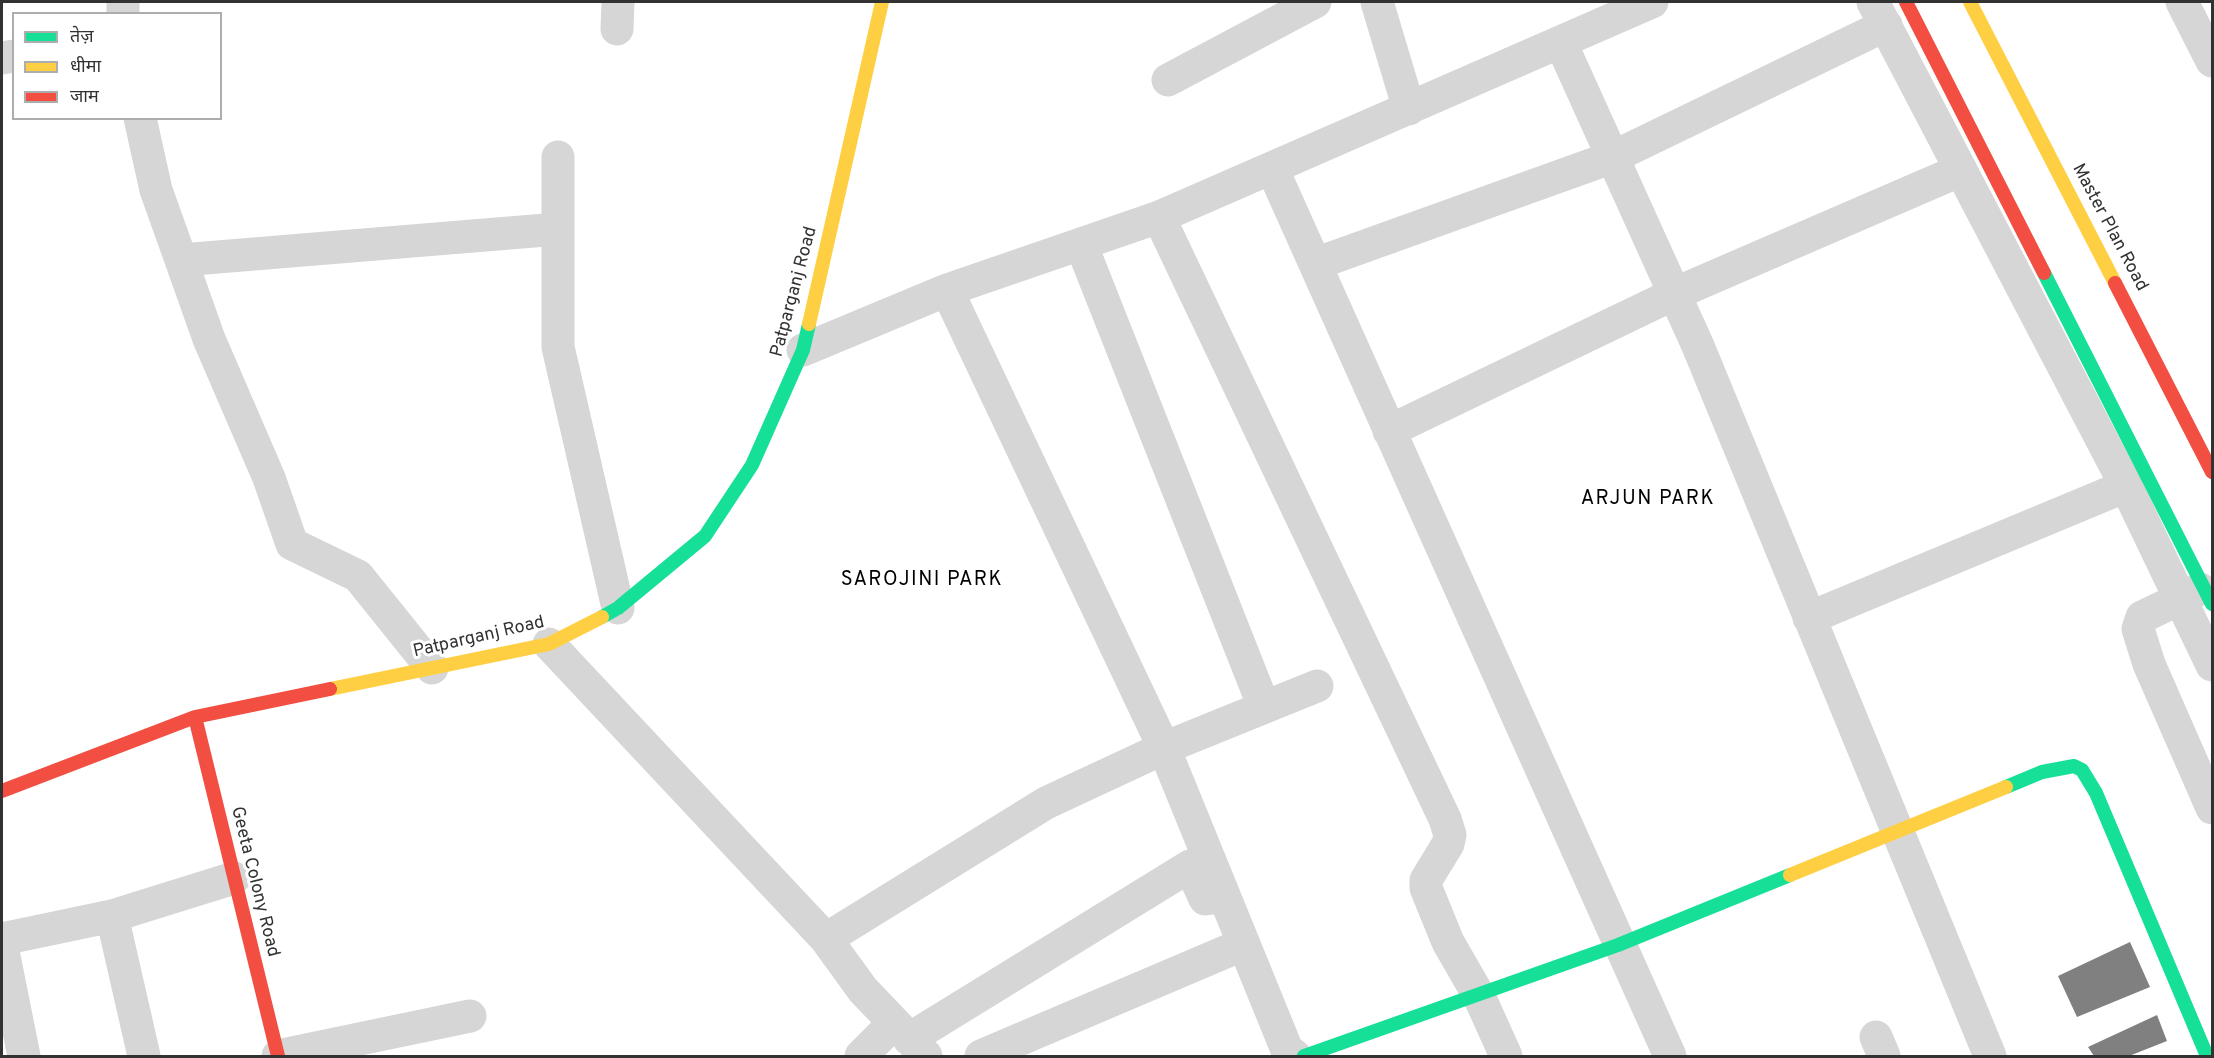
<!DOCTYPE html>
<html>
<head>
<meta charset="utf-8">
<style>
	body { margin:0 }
	#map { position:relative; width:2214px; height:1058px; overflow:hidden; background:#fff; font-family:Overpass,"Noto Sans Devanagari",sans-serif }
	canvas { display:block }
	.frame { position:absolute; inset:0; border:3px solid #323232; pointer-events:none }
	.legend { position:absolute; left:12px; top:12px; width:210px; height:108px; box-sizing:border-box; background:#fff; border:2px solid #adadad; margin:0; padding:8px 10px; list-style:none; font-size:18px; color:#323232 }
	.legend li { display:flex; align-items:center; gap:12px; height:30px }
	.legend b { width:30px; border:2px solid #adadad }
</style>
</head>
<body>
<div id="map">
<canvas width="2214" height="1058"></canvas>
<div class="frame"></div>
<ul class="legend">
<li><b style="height:8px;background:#16e098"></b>तेज़</li>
<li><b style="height:8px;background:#ffcf43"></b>धीमा</li>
<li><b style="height:8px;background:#f24e42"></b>जाम</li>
</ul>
</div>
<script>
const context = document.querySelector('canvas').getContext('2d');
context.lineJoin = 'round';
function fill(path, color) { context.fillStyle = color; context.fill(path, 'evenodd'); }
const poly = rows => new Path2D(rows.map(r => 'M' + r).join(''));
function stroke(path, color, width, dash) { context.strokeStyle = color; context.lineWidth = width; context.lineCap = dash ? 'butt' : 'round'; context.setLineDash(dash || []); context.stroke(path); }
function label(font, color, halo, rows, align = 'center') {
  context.font = font + ' Overpass,sans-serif'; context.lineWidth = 6; context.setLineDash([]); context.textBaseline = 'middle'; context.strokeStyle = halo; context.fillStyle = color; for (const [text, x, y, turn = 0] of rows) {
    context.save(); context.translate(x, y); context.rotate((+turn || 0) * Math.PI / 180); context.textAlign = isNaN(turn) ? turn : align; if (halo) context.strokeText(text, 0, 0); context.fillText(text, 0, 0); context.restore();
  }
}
const building = poly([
	[2130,942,2150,987,2077,1017,2058,976],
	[2157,1015,2167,1041,2129,1056,2094,1056,2088,1047]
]);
const street = poly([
	[123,2,123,14],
	[1377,2,1409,109],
	[1873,2,2126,486,2212,665],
	[2182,2,2212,61],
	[617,29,618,2],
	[1561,43,1698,346,1990,1056],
	[2,58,14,56],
	[1168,80,1315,2],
	[140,118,156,190,181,260,209,339,269,478,292,544,358,576,432,668],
	[558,157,558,347,618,608],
	[1272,168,1670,1056],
	[1159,217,1445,819,1450,835,1448,844,1426,880,1426,888,1448,942,1479,996,1506,1056],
	[1081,244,1264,707],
	[181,260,558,229],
	[1315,264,1613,157,1886,25],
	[947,290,1164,748,1287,1050,1295,1056],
	[803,350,947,290,1159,217,1652,2],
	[1389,431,1674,294,1961,170],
	[2200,589,2142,617,2138,629,2149,664,2212,808],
	[1809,618,2126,486],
	[549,644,826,939,863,990,926,1056],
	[112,916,144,1056],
	[2,939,112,916,234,878],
	[826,939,1046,803,1164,748,1317,686],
	[2,946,24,1056],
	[1876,1037,1884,1056],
	[909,1039,1190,866,1205,899,1212,898],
	[278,1056,470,1016],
	[861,1056,894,1023],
	[981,1056,1244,944]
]);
const fast = poly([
	[2044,273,2212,604],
	[602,617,618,608,705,536,752,465,803,350,809,324],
	[2006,787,2042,772,2074,766,2082,770,2096,793,2207,1056],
	[1304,1056,1618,945,1790,875]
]);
const slow = poly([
	[1970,2,2115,283],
	[809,324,882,2],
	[330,689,549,644,602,617],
	[1790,875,2006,787]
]);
const jam = poly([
	[1906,2,2044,273],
	[2115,283,2212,472],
	[195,717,278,1056],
	[2,791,195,717,330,689]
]);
const streetNames = [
	["Master Plan Road",2109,228,62],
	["Patparganj Road",795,292,-75],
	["Patparganj Road",479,638,-13],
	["Geeta Colony Road",254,882,76]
];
const neighbourhoodNames = [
	["ARJUN PARK",1648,500],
	["SAROJINI PARK",922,581]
];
fill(building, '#808080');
stroke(street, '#d6d6d6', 33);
stroke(fast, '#16e098', 14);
stroke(slow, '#ffcf43', 14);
stroke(jam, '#f24e42', 14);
label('18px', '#323232', '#fff', streetNames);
context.letterSpacing = '1.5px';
label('20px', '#000', '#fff', neighbourhoodNames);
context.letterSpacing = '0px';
</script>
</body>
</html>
